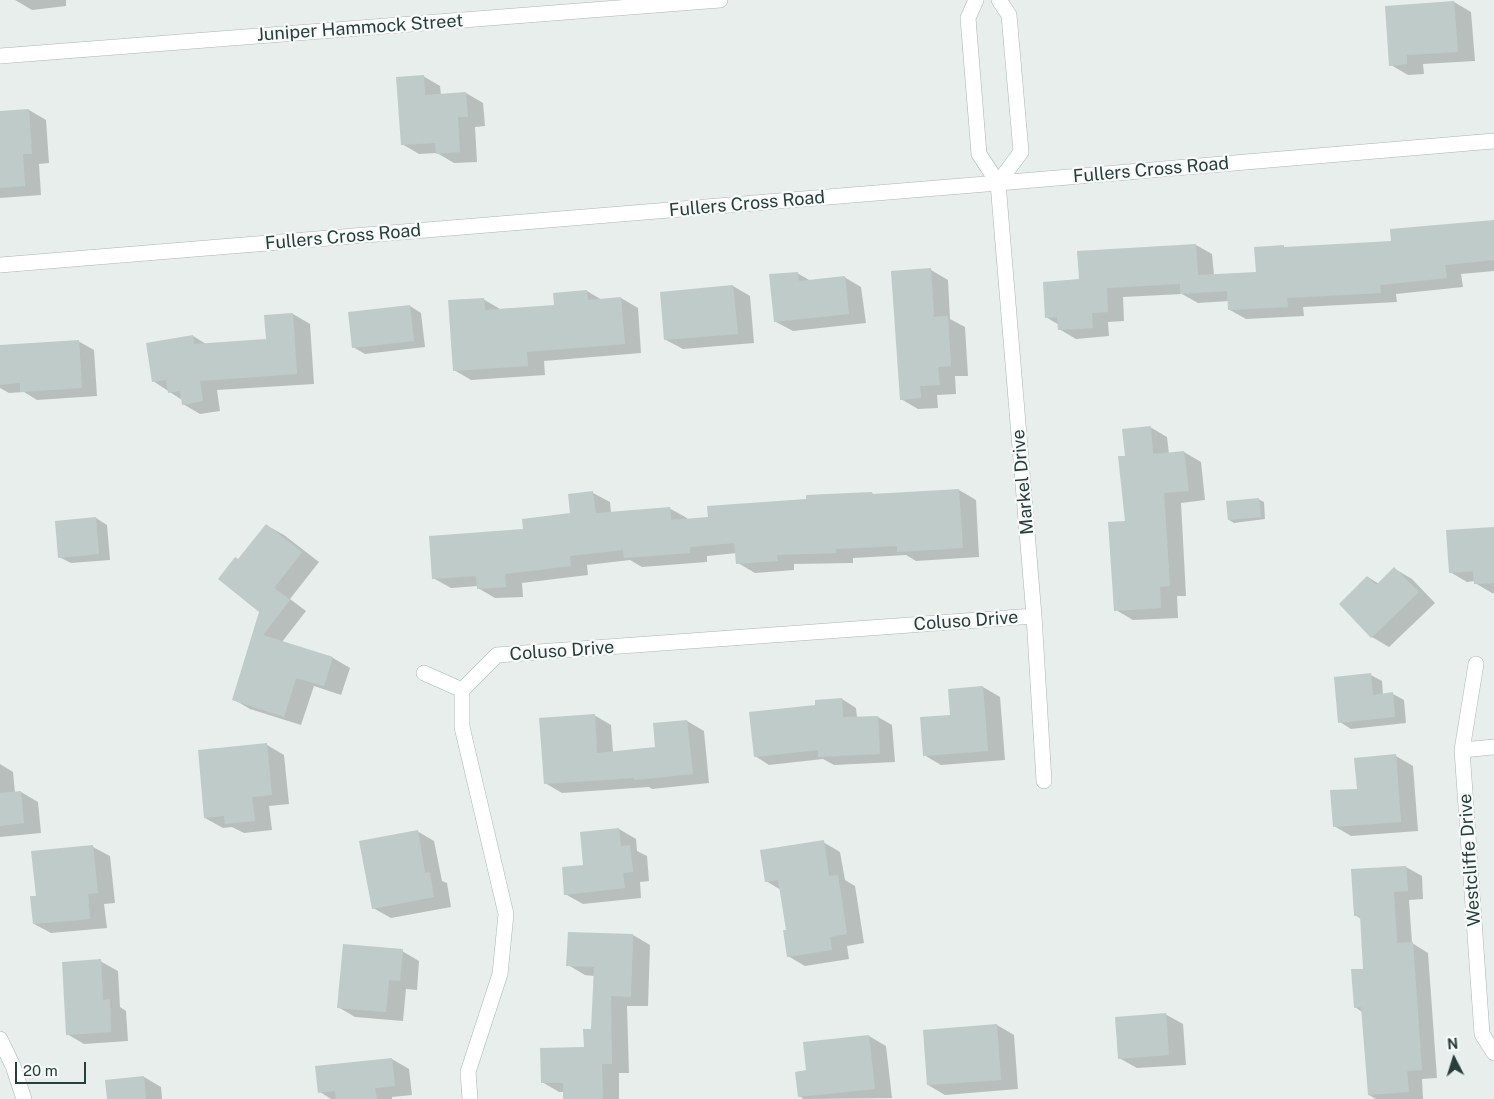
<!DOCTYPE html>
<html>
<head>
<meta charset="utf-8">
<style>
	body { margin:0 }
	#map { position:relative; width:1494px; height:1099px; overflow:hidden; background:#e7eeeb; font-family:"Public Sans",sans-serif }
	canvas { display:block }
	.north { position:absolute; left:1429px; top:1034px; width:50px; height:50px; -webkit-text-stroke:4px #f7faf9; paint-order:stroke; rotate:355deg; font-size:14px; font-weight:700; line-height:20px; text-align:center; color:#273f3a }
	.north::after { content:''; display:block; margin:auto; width:18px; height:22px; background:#273f3a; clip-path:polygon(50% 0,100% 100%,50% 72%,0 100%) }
	.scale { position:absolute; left:15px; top:1062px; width:71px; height:22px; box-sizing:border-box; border:2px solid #273f3a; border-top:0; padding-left:6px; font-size:15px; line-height:18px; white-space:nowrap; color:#273f3a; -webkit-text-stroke:4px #f7faf9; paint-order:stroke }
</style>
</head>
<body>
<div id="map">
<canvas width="1494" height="1099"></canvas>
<div class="north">N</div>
<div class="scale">20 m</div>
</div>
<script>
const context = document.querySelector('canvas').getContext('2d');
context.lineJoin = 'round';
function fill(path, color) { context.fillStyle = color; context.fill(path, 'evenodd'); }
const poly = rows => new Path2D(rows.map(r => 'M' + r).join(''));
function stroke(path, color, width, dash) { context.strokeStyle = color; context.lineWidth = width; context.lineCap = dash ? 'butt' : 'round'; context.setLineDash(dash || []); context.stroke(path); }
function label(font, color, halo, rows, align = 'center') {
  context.font = font + ' "Public Sans",sans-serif'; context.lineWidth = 4.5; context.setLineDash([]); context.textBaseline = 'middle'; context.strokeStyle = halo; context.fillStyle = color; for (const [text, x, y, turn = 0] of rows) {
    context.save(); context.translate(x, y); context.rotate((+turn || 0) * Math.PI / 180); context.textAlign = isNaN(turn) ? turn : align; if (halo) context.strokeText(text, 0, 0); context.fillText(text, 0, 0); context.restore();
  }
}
const shadow = poly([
	[15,0,66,0,66,6,32,10],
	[1454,2,1471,12,1475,61,1423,64,1424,74,1408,75,1391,65,1386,7],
	[423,76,440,86,441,95,466,93,483,103,485,126,475,127,477,162,454,163,437,153,419,154,402,144],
	[29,110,46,120,49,163,39,164,41,195,0,198,0,112],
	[1494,221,1494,271,1461,274,1463,287,1396,294,1397,302,1303,307,1304,316,1246,319,1230,310,1229,301,1198,303,1182,294,1123,297,1124,321,1108,322,1109,336,1076,339,1059,329,1059,325,1046,317,1080,280,1196,245,1212,254,1214,275,1257,273,1256,248,1284,247,1287,248,1393,242],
	[931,270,948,280,950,319,965,327,968,376,955,376,956,394,937,395,938,408,918,409,901,399],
	[797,273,811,281,844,277,861,287,866,323,793,331,776,322],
	[733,286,750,296,754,343,683,349,666,340,661,293],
	[587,291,602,300,621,298,638,308,641,353,544,361,545,375,471,380,454,370,483,299,500,309,555,307,554,294],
	[410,306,421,313,425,347,365,354,353,347],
	[293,314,310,324,314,384,217,390,220,411,200,414,183,404,182,400,153,381,193,336,206,344,267,340,266,316],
	[78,341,94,350,97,396,37,400,24,392,9,393,0,388,0,346],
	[1150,427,1167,437,1169,454,1184,452,1201,462,1205,500,1181,503,1186,596,1177,596,1178,618,1133,620,1116,610,1126,522,1126,457],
	[959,490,976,500,979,557,916,561,906,555,853,558,853,563,794,564,794,570,755,573,738,563,737,553,707,556,707,562,642,567,630,560,587,565,588,575,522,583,523,597,495,598,478,588,478,586,451,588,433,578,525,530,572,514,593,493,610,502,611,513,669,508,687,518,687,520,710,518,872,493,875,495],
	[1258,499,1264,502,1265,519,1234,523,1229,520],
	[96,518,107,525,110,560,71,563,59,557],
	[266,525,284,535,319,562,290,599,306,611,282,642,333,658,350,668,341,695,314,686,301,725,250,709,233,699,261,611,238,561],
	[1494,528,1494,593,1492,593,1475,583,1475,581,1467,582,1450,572],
	[1395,569,1412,579,1435,603,1389,647,1372,637,1368,577,1379,584],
	[1371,675,1382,681,1383,695,1393,694,1404,700,1406,723,1351,729,1340,722],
	[983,687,1000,697,1005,760,941,765,924,755],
	[842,699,856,708,857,718,878,717,892,725,895,762,834,765,823,759,769,765,755,756,816,706],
	[594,715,611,725,613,752,657,749,687,721,704,731,709,783,652,789,649,787,562,793,545,783],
	[267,745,284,755,289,804,269,806,272,830,244,833,232,827,223,828,205,818],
	[1396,756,1413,766,1418,831,1351,836,1334,826,1358,790,1356,759],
	[0,764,13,772,15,793,21,792,38,802,41,833,0,837],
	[619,829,636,839,637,851,647,856,649,881,640,882,641,898,583,904,565,894,585,866],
	[417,831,434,841,442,881,447,883,451,907,391,918,373,908],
	[823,842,840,852,845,880,855,886,864,943,847,946,849,959,805,966,788,956,787,931,781,890,766,881],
	[93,847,110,856,115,903,104,904,107,928,51,933,34,924,37,897],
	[1406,867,1422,876,1423,899,1409,900,1412,943,1428,953,1437,1078,1422,1079,1423,1099,1376,1099,1369,1095,1362,1012,1355,1007,1364,970,1361,919,1355,915],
	[633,935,650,945,648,1006,627,1006,629,1073,619,1073,619,1099,564,1099,564,1092,559,1092,542,1082,585,1048,593,1030,594,976,585,975,568,965],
	[402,951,419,961,417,990,406,989,403,1021,355,1017,338,1007],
	[100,961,118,971,120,1007,126,1011,128,1041,84,1044,67,1034],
	[1165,1014,1183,1024,1186,1065,1137,1068,1119,1058],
	[997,1025,1014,1035,1018,1089,945,1095,928,1085],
	[869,1036,886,1046,892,1098,804,1099,799,1096],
	[392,1059,409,1069,412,1095,392,1097,392,1099,331,1099,320,1092],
	[144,1077,161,1087,162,1099,108,1099]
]);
const building = poly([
	[1454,1,1458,52,1407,55,1407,64,1389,66,1385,6],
	[424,75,425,95,466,92,468,117,458,117,460,152,436,154,435,143,401,145,396,77],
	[29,109,32,154,23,154,25,186,0,188,0,111],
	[1494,220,1494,260,1445,265,1447,278,1380,285,1381,293,1287,298,1288,307,1228,310,1227,291,1180,294,1180,284,1107,288,1108,312,1092,313,1093,328,1058,330,1057,317,1045,318,1043,282,1079,279,1077,251,1196,244,1198,275,1256,272,1254,247,1284,245,1284,247,1391,241,1390,229],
	[931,268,934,317,948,316,951,366,938,367,940,385,920,386,921,398,900,400,891,271],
	[798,272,799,281,845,276,849,314,774,322,769,274],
	[733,285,738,334,664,340,660,292],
	[587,290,588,300,621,297,625,344,527,352,528,366,453,371,448,300,484,298,485,310,554,305,553,293],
	[410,305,414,341,352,348,348,312],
	[293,313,297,374,200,381,203,401,182,405,180,391,168,393,166,380,152,382,146,343,193,335,194,344,266,339,264,315],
	[79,340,82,388,20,392,20,383,0,385,0,345],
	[1151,426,1153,454,1184,451,1189,491,1164,493,1170,586,1160,587,1161,608,1114,611,1108,522,1125,521,1118,456,1125,456,1122,429],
	[959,489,963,548,897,552,897,546,836,549,836,553,777,555,778,561,736,564,734,543,690,547,690,553,624,558,623,550,570,556,571,566,505,574,506,587,477,589,476,576,432,579,429,536,523,529,522,519,570,513,568,494,593,491,596,513,670,507,671,520,708,517,707,506,806,499,806,495,872,492,872,494],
	[1259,498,1261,517,1228,520,1226,501],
	[96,517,99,554,58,558,55,521],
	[266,524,302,552,274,588,290,600,263,635,333,657,324,686,296,678,284,717,232,700,259,612,218,579,235,557,238,559],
	[1494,527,1494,583,1474,584,1473,571,1449,573,1446,530],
	[1394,567,1419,592,1371,638,1339,604,1367,576,1376,585],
	[1371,673,1373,695,1393,692,1395,717,1338,723,1334,677],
	[983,686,988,751,923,756,920,717,950,715,948,689],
	[842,698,843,717,878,716,880,754,818,757,818,750,754,757,749,712,815,705,815,700],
	[595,714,597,753,655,747,653,723,687,720,693,774,634,780,634,778,544,784,539,718],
	[267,743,272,795,252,797,255,821,225,824,224,816,204,818,198,750],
	[1396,754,1401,822,1333,827,1330,790,1357,789,1354,758],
	[21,791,24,823,0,826,0,793],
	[619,828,621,846,630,845,633,872,623,873,625,888,564,895,562,867,583,865,580,832],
	[418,830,425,873,430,872,434,897,372,909,359,841],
	[824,840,829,876,838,875,847,934,830,937,832,950,787,957,783,930,786,930,778,880,765,882,760,850],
	[93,845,98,893,88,894,90,919,33,924,30,896,36,896,31,851],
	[1406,866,1408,891,1394,892,1397,943,1413,942,1422,1070,1407,1071,1409,1092,1368,1095,1361,1007,1354,1008,1351,969,1363,969,1360,916,1354,916,1351,869],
	[568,932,633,934,631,997,611,996,612,1064,602,1064,603,1099,563,1099,563,1083,541,1083,540,1048,584,1047,583,1029,591,1029,594,967,566,966],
	[343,944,403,949,400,981,389,980,386,1012,337,1008],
	[101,959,103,1000,110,999,111,1032,66,1035,62,962],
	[1166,1013,1169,1055,1118,1059,1115,1017],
	[997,1024,1001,1080,927,1085,923,1030],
	[869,1035,875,1089,798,1097,795,1072,806,1070,803,1042],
	[392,1058,395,1086,375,1088,377,1099,336,1099,335,1091,318,1093,315,1066],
	[144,1076,146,1099,107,1099,105,1080]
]);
const minor = poly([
	[976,0,968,18,979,154,998,183,1034,616,1044,781],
	[0,56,720,0],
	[998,183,1021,152,1009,15,999,0],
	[1476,664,1462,750,1482,1034,1494,1053],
	[424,673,462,690],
	[1462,750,1494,747],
	[470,1099,468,1072,500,974,506,914,462,727,462,690,497,655,1034,616]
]);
const tertiary = poly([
	[0,265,998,183,1494,141],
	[0,1039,13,1066,24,1099]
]);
const streetNames = [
	["Juniper Hammock Street",360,28,-4],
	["Fullers Cross Road",1151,170,-5],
	["Fullers Cross Road",747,204,-5],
	["Fullers Cross Road",343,237,-5],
	["Markel Drive",1023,482,-95],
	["Coluso Drive",966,621,-4],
	["Coluso Drive",562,651,-4],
	["Westcliffe Drive",1470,860,-94]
];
fill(shadow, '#0003');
fill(building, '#bfcbc8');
stroke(minor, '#aab6b2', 16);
stroke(tertiary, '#aab6b2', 16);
stroke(minor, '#fff', 15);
stroke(tertiary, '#fff', 15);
label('18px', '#273f3a', '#f7faf9', streetNames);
</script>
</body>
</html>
